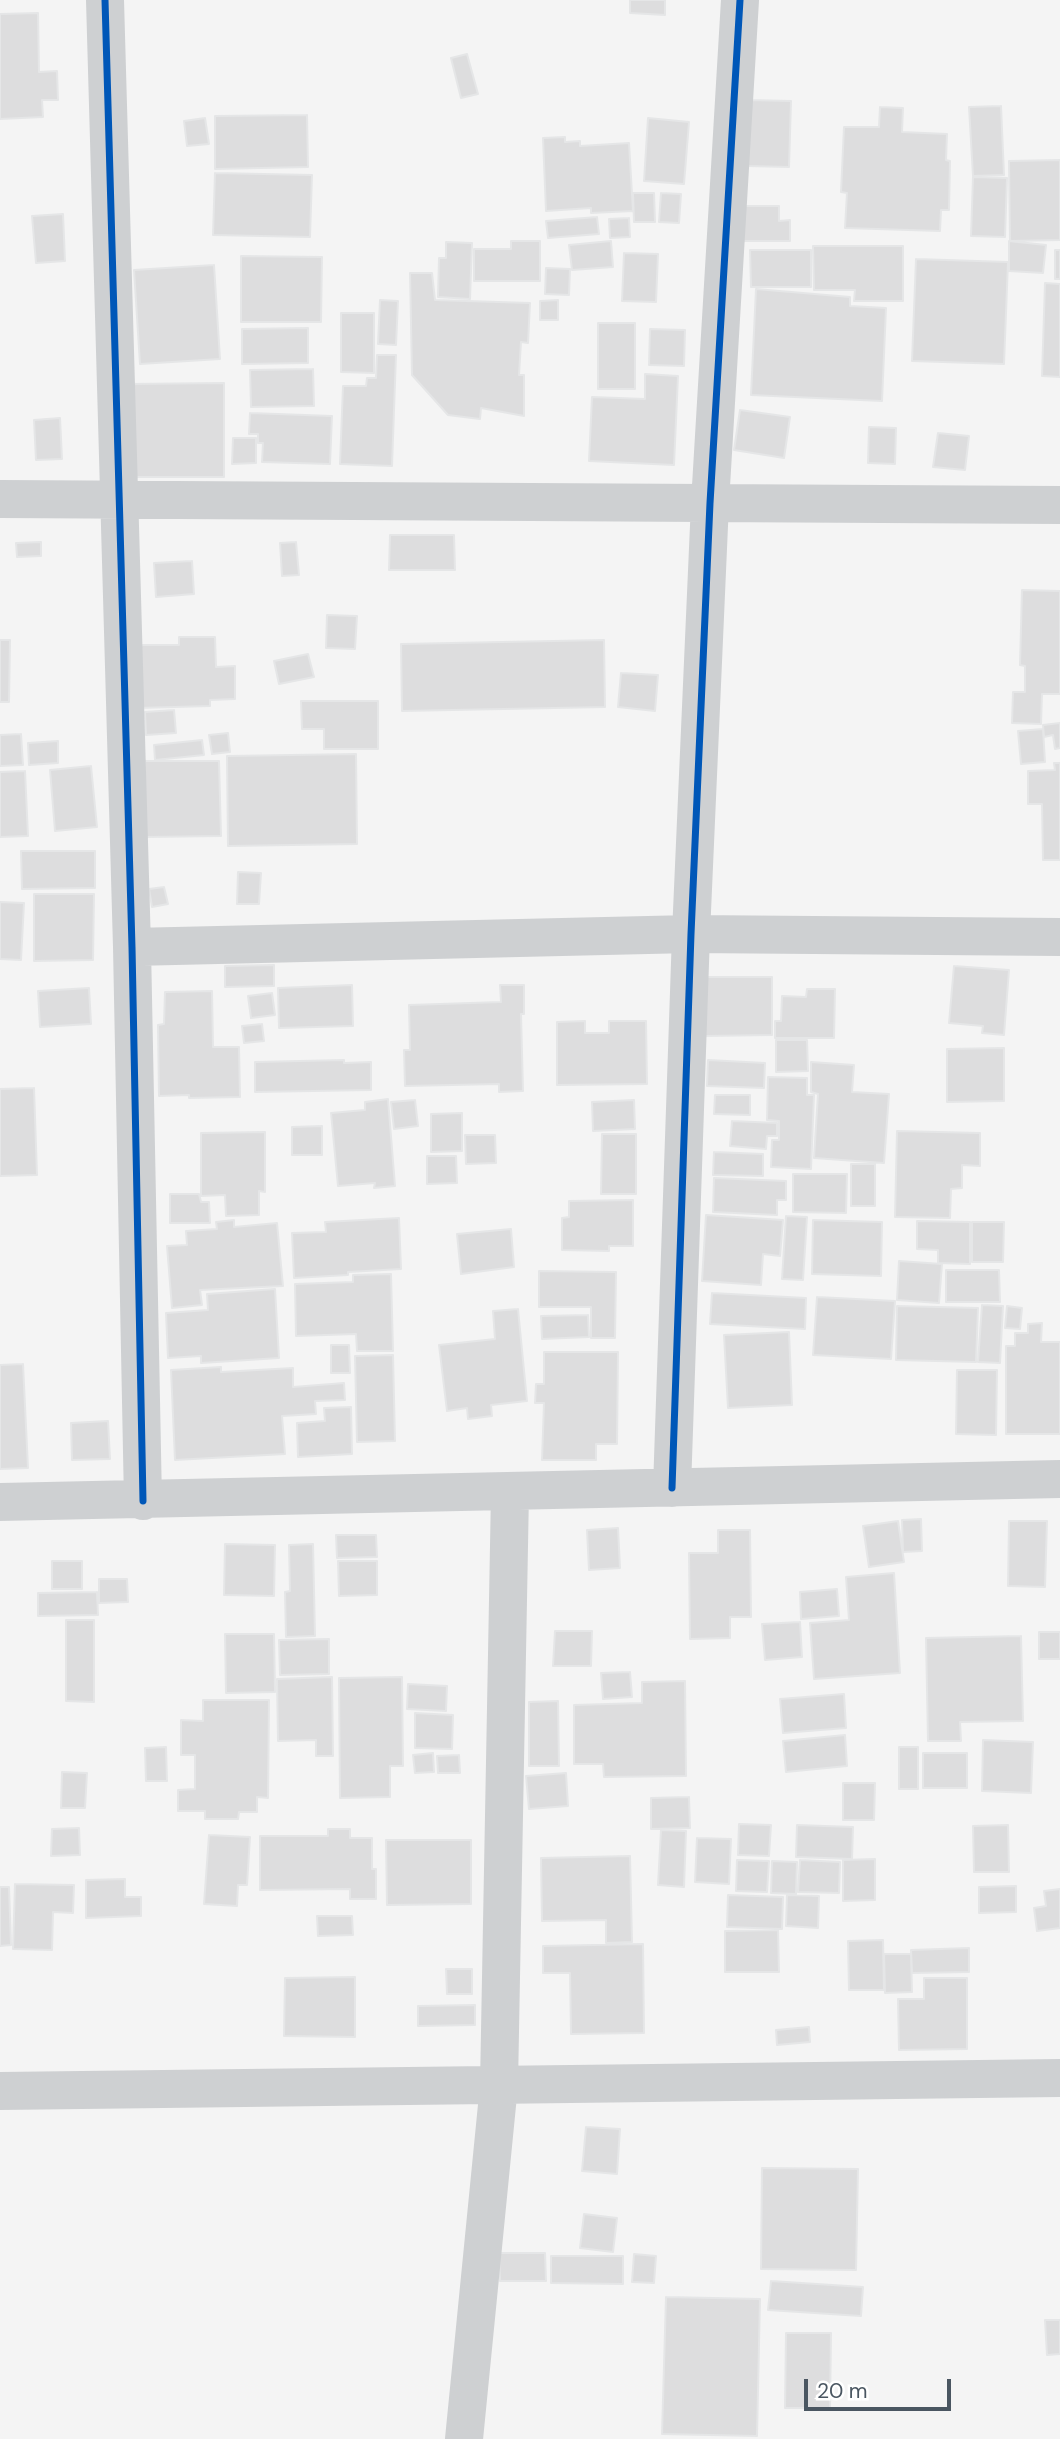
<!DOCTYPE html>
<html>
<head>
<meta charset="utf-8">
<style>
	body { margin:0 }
	#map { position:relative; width:1060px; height:2439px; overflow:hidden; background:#f4f4f4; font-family:"DM Sans",sans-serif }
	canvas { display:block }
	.scale { position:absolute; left:804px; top:2379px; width:147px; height:32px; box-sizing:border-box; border:4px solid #4a5661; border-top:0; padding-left:9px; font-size:21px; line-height:24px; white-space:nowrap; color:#4a5661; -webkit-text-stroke:5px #fff; paint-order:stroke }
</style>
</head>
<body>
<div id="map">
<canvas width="1060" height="2439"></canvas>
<div class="scale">20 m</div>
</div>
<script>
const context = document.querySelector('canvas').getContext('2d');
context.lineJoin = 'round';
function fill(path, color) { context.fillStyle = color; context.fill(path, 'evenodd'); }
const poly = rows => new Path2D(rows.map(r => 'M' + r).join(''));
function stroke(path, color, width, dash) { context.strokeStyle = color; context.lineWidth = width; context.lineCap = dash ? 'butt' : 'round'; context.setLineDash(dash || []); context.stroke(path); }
const building = poly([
	[630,0,665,0,665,15,630,13,630,0],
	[38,13,39,72,57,71,58,100,42,100,43,117,0,119,0,14,38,13],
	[467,54,478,94,461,98,451,58,467,54],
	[749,100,791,101,789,167,747,166,749,100],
	[1001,106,1004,175,973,176,969,107,1001,106],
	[880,107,903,108,902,132,947,134,946,160,950,161,949,210,941,210,940,231,845,228,847,193,841,192,844,127,879,127,880,107],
	[307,115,308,167,215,169,215,116,307,115],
	[205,118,209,144,187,146,184,121,205,118],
	[648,118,689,122,684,184,644,181,648,118],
	[565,137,565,142,580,141,580,146,629,143,633,211,591,213,591,208,546,211,543,138,565,137],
	[1060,160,1060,240,1010,241,1009,161,1060,160],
	[215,173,312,175,310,237,213,235,215,173],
	[973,177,1007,178,1005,237,971,236,973,177],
	[633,193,654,193,655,222,634,222,633,193],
	[661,193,681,194,679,223,659,222,661,193],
	[741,206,779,206,779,221,790,220,790,241,742,241,741,206],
	[63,214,65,261,36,263,32,216,63,214],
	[597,217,599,234,548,238,546,221,597,217],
	[629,218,630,237,610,238,609,219,629,218],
	[511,241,540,241,540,281,474,281,474,249,511,249,511,241],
	[611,241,613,267,572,270,569,245,611,241],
	[1009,241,1046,245,1043,273,1009,271,1009,241],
	[446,242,472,243,470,299,438,297,439,258,446,258,446,242],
	[813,246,903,246,903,301,854,301,855,290,814,290,813,246],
	[750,250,811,250,811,287,751,287,750,250],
	[1055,250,1060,250,1060,279,1055,279,1055,250],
	[624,253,658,254,656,302,622,301,624,253],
	[241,256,322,257,321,322,241,322,241,256],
	[916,259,1008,262,1004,364,912,361,916,259],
	[214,265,220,359,140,364,134,270,214,265],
	[546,268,570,269,569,295,545,294,546,268],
	[410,273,432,273,435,300,530,303,528,343,521,342,519,375,524,375,524,416,481,408,480,419,448,415,412,375,410,273],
	[1045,283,1060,284,1060,377,1042,376,1045,283],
	[756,289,850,297,850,306,886,308,882,401,751,395,756,289],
	[380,300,398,301,396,345,378,344,380,300],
	[558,300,558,320,540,320,540,301,558,300],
	[341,313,374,313,374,373,341,372,341,313],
	[598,323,635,323,635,389,598,389,598,323],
	[308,328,308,363,242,364,242,329,308,328],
	[650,329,685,330,684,366,649,365,650,329],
	[377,355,396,355,392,466,340,464,343,386,366,386,367,378,376,378,377,355],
	[313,369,314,406,251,407,250,370,313,369],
	[645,374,678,376,674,465,589,461,592,397,645,399,645,374],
	[224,383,224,477,127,477,128,384,224,383],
	[740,410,790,417,784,458,734,450,740,410],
	[250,413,332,416,330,464,262,462,263,443,258,443,258,434,249,434,250,413],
	[60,418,62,459,36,460,34,420,60,418],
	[869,427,896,428,895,464,868,463,869,427],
	[938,433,969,436,965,470,933,467,938,433],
	[233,438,256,438,256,463,232,464,233,438],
	[390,535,454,535,455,570,389,570,390,535],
	[41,542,41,556,17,557,16,543,41,542],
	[296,542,299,575,282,576,280,543,296,542],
	[192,561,194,594,156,597,154,563,192,561],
	[1022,590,1060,591,1060,694,1042,694,1041,724,1012,723,1013,692,1025,692,1025,666,1020,665,1022,590],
	[327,615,357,616,355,649,326,648,327,615],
	[179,637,215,637,216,667,235,666,235,699,210,700,210,706,138,708,136,645,179,645,179,637],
	[0,640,10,640,9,702,0,702,0,640],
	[604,640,605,707,402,711,401,644,604,640],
	[308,654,314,677,279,684,274,661,308,654],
	[621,673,658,675,655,711,618,707,621,673],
	[301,701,378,701,378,749,324,749,324,729,302,729,301,701],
	[174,710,176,733,146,735,145,712,174,710],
	[1060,723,1060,748,1055,749,1053,735,1044,737,1043,725,1060,723],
	[1043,729,1045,762,1021,764,1018,731,1043,729],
	[228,733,230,752,212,754,209,735,228,733],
	[21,734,23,765,0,766,0,735,21,734],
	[202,740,204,755,155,760,154,745,202,740],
	[58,741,58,763,29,765,28,743,58,741],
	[356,754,357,844,228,846,227,756,356,754],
	[145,761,219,761,221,836,145,837,145,761],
	[1054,763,1060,763,1060,860,1043,860,1042,804,1028,804,1028,771,1055,770,1054,763],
	[91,766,97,827,55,831,50,770,91,766],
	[25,771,28,836,0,837,0,772,25,771],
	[21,851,95,851,95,888,22,889,21,851],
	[238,872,261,873,259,904,237,904,238,872],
	[164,887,168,904,152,907,149,889,164,887],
	[34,894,94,894,93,960,34,961,34,894],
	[0,902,24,903,21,960,0,959,0,902],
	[274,965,274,986,225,987,225,966,274,965],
	[954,966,1009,970,1004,1035,982,1033,983,1026,949,1023,954,966],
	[704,977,772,977,772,1035,704,1036,704,977],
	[352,985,353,1026,279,1028,278,988,352,985],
	[500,985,524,985,524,1014,521,1014,523,1091,499,1092,499,1084,405,1086,404,1050,410,1050,409,1005,501,1002,500,985],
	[89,988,91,1024,40,1027,38,991,89,988],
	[807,989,835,989,834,1038,775,1038,775,1021,781,1021,782,996,806,997,807,989],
	[212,991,213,1047,239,1047,240,1097,189,1098,189,1095,159,1096,158,1025,164,1024,165,992,212,991],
	[272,993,275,1015,251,1018,248,996,272,993],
	[585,1021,585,1033,609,1033,609,1021,646,1021,647,1084,557,1085,557,1022,585,1021],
	[262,1024,264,1041,244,1043,242,1026,262,1024],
	[776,1040,807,1040,808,1071,776,1072,776,1040],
	[1004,1048,1004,1101,947,1102,947,1049,1004,1048],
	[344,1060,344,1063,371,1062,371,1090,255,1092,255,1062,344,1060],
	[708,1060,765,1063,764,1088,707,1086,708,1060],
	[811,1062,854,1065,852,1092,889,1094,884,1163,814,1158,818,1094,811,1092,811,1062],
	[768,1077,807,1078,807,1095,814,1095,811,1169,771,1167,772,1140,779,1140,779,1121,767,1120,768,1077],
	[34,1088,37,1175,0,1176,0,1089,34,1088],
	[715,1095,750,1095,750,1115,714,1114,715,1095],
	[388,1099,395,1186,374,1188,375,1183,338,1186,331,1113,365,1110,365,1102,388,1099],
	[415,1100,418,1126,394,1129,391,1102,415,1100],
	[634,1100,635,1129,593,1131,592,1102,634,1100],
	[462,1113,462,1151,431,1152,431,1114,462,1113],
	[732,1121,777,1123,777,1136,767,1136,766,1149,730,1146,732,1121],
	[322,1126,322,1155,292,1155,292,1127,322,1126],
	[897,1131,980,1133,980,1166,962,1165,962,1188,951,1189,950,1218,895,1217,897,1131],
	[265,1132,265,1192,259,1191,259,1215,226,1216,225,1195,201,1196,201,1133,265,1132],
	[602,1134,636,1134,636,1194,601,1194,602,1134],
	[465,1135,495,1135,496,1163,466,1164,465,1135],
	[714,1152,763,1154,763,1176,713,1175,714,1152],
	[427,1156,456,1156,457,1183,427,1184,427,1156],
	[851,1164,875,1164,875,1206,851,1206,851,1164],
	[793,1174,847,1174,846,1213,793,1212,793,1174],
	[714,1178,786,1181,786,1200,777,1200,777,1215,713,1212,714,1178],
	[170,1194,199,1194,201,1202,209,1202,210,1223,170,1223,170,1194],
	[633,1200,633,1246,609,1246,609,1251,562,1250,562,1218,569,1217,569,1201,633,1200],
	[706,1215,783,1220,780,1256,763,1254,761,1285,702,1281,706,1215],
	[786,1216,807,1217,803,1280,782,1279,786,1216],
	[399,1218,401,1269,348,1272,348,1275,294,1278,292,1233,326,1232,325,1222,399,1218],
	[234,1220,234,1227,277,1223,283,1286,200,1290,202,1305,172,1308,167,1246,187,1245,186,1231,217,1229,216,1222,234,1220],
	[813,1220,882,1222,881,1276,812,1274,813,1220],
	[917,1221,970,1222,970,1264,938,1263,938,1250,917,1249,917,1221],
	[972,1222,1004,1222,1003,1262,972,1262,972,1222],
	[511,1229,514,1267,461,1274,457,1234,511,1229],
	[899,1261,942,1264,939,1303,897,1300,899,1261],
	[946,1270,999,1270,1000,1302,946,1302,946,1270],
	[539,1271,616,1272,615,1338,591,1338,591,1307,539,1307,539,1271],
	[391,1274,393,1351,357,1351,356,1334,296,1336,295,1284,353,1282,353,1275,391,1274],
	[275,1289,279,1358,201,1363,201,1356,168,1358,166,1313,208,1310,207,1294,275,1289],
	[712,1293,806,1298,805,1329,710,1324,712,1293],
	[817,1297,895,1301,891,1359,813,1355,817,1297],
	[982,1305,1003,1306,1000,1363,978,1362,982,1305],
	[897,1306,978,1308,976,1362,896,1360,897,1306],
	[1007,1306,1022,1308,1020,1329,1005,1328,1007,1306],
	[518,1309,527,1401,491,1405,492,1416,468,1419,467,1408,447,1411,439,1345,495,1339,493,1311,518,1309],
	[588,1315,589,1337,542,1339,541,1316,588,1315],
	[1042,1323,1041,1342,1060,1342,1060,1434,1006,1434,1006,1346,1015,1346,1015,1333,1028,1333,1028,1324,1042,1323],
	[789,1332,792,1405,728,1408,724,1335,789,1332],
	[331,1345,349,1345,350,1373,331,1373,331,1345],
	[544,1352,618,1352,617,1444,596,1444,596,1460,542,1460,544,1403,535,1403,536,1384,544,1384,544,1352],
	[393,1355,395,1441,357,1442,355,1356,393,1355],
	[23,1364,28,1468,0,1469,0,1365,23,1364],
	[221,1367,221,1372,293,1368,293,1387,344,1383,345,1400,315,1401,316,1414,282,1416,285,1454,175,1460,171,1370,221,1367],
	[957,1370,997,1370,996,1435,956,1434,957,1370],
	[351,1407,352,1454,298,1457,297,1423,325,1421,324,1408,351,1407],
	[108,1421,110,1459,72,1460,71,1423,108,1421],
	[921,1519,922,1551,903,1552,902,1520,921,1519],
	[898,1521,904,1562,869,1567,863,1526,898,1521],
	[1009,1521,1047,1521,1045,1587,1008,1586,1009,1521],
	[618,1528,620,1568,589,1570,587,1530,618,1528],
	[718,1530,750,1530,751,1617,730,1617,730,1638,690,1639,689,1553,718,1553,718,1530],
	[336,1535,376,1535,377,1557,337,1558,336,1535],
	[225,1544,275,1545,274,1596,224,1595,225,1544],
	[313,1544,315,1636,286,1637,285,1592,290,1591,289,1545,313,1544],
	[52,1561,82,1561,82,1589,52,1589,52,1561],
	[338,1561,377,1561,377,1595,339,1596,338,1561],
	[894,1573,900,1673,814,1679,810,1623,849,1620,846,1577,894,1573],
	[99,1579,127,1579,128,1602,99,1603,99,1579],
	[837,1589,839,1616,801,1619,800,1592,837,1589],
	[97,1592,98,1615,38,1616,38,1593,97,1592],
	[66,1620,94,1620,94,1702,66,1701,66,1620],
	[800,1622,802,1657,765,1660,762,1624,800,1622],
	[555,1631,592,1631,591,1666,553,1666,555,1631],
	[1039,1632,1060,1632,1060,1659,1039,1659,1039,1632],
	[225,1634,274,1634,275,1692,226,1693,225,1634],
	[1021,1636,1023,1721,960,1722,961,1741,928,1741,926,1638,1021,1636],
	[329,1639,329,1674,280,1675,279,1640,329,1639],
	[630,1672,632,1697,603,1699,601,1673,630,1672],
	[332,1677,333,1756,316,1756,316,1740,278,1741,277,1679,332,1677],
	[402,1677,403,1766,390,1766,390,1797,340,1798,339,1678,402,1677],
	[685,1681,686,1776,604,1777,603,1764,574,1764,574,1705,642,1703,642,1682,685,1681],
	[408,1684,447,1686,446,1711,407,1709,408,1684],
	[844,1694,846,1728,783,1733,780,1699,844,1694],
	[203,1700,269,1700,268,1798,257,1797,257,1812,239,1812,238,1819,205,1819,205,1811,178,1811,178,1790,195,1789,195,1755,181,1755,181,1720,203,1721,203,1700],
	[558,1701,559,1766,529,1766,529,1702,558,1701],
	[415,1713,453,1715,452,1749,415,1748,415,1713],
	[845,1735,847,1766,786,1772,783,1741,845,1735],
	[983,1740,1033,1742,1031,1793,982,1791,983,1740],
	[166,1747,167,1781,146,1781,145,1748,166,1747],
	[899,1747,918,1747,918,1789,899,1789,899,1747],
	[433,1753,434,1772,415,1773,413,1755,433,1753],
	[923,1753,967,1753,967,1788,923,1788,923,1753],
	[459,1755,460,1773,438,1773,437,1756,459,1755],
	[62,1772,87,1773,85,1808,61,1808,62,1772],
	[566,1773,568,1806,529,1809,526,1776,566,1773],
	[843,1783,875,1783,874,1820,843,1820,843,1783],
	[689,1797,690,1828,651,1829,651,1798,689,1797],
	[739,1824,771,1825,769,1856,738,1855,739,1824],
	[797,1825,853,1827,852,1859,796,1857,797,1825],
	[1008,1825,1009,1872,974,1872,973,1826,1008,1825],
	[79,1828,80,1855,51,1856,52,1829,79,1828],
	[328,1829,350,1829,350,1838,372,1838,372,1869,376,1869,376,1899,350,1899,350,1889,260,1890,260,1836,328,1836,328,1829],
	[661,1830,686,1831,684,1887,658,1885,661,1830],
	[209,1835,250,1837,247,1885,238,1885,237,1906,204,1904,209,1835],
	[697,1838,731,1839,729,1884,695,1882,697,1838],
	[386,1840,471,1840,471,1904,387,1905,386,1840],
	[630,1856,632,1942,606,1943,606,1920,542,1921,541,1858,630,1856],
	[875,1859,875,1900,843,1901,843,1860,875,1859],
	[737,1860,769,1861,767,1892,736,1891,737,1860],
	[800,1860,840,1862,839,1893,798,1892,800,1860],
	[772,1861,797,1862,796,1894,771,1893,772,1861],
	[125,1879,125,1897,141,1897,141,1916,86,1918,86,1880,125,1879],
	[15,1884,74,1885,73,1913,53,1912,52,1950,13,1949,15,1884],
	[1016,1886,1016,1912,979,1913,979,1887,1016,1886],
	[0,1887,9,1887,11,1945,0,1946,0,1887],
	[1060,1889,1060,1928,1037,1931,1034,1908,1046,1906,1044,1891,1060,1889],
	[728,1895,783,1897,782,1929,727,1927,728,1895],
	[787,1895,819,1896,818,1928,786,1926,787,1895],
	[317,1916,352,1916,353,1935,318,1936,317,1916],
	[778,1930,779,1972,725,1972,725,1931,778,1930],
	[883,1940,884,1990,849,1990,848,1941,883,1940],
	[643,1944,644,2033,571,2034,570,1973,543,1973,543,1946,643,1944],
	[969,1948,969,1972,912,1973,911,1950,969,1948],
	[884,1954,911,1954,912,1992,885,1993,884,1954],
	[446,1969,472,1969,472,1994,447,1994,446,1969],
	[355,1977,355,2037,284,2036,285,1978,355,1977],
	[924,1978,967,1978,967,2049,899,2050,898,1999,924,1999,924,1978],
	[475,2005,475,2025,418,2026,418,2006,475,2005],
	[809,2027,810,2042,777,2045,776,2030,809,2027],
	[586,2127,620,2129,617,2174,582,2171,586,2127],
	[762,2168,858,2169,856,2270,761,2269,762,2168],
	[584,2214,617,2218,613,2252,580,2248,584,2214],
	[499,2253,545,2253,546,2281,500,2281,499,2253],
	[634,2254,656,2256,654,2283,632,2282,634,2254],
	[551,2256,623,2256,623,2284,551,2283,551,2256],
	[771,2281,863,2287,861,2316,768,2310,771,2281],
	[666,2297,760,2299,757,2436,662,2434,666,2297],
	[1045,2320,1060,2320,1060,2354,1047,2355,1045,2320],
	[786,2333,831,2333,830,2408,785,2408,786,2333]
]);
const minor = poly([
	[105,0,132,947,143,1501],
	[0,499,1060,505],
	[132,947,691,934,1060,937],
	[672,1488,691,934,710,503,740,0],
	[0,1502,1060,1479],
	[0,2091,1060,2078],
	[464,2439,499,2085,510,1492]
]);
const cycleway = poly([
	[105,0,132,947,143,1501],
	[672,1488,691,934,710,503,740,0]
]);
fill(building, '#ddddde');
stroke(building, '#e5e6e7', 2);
stroke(minor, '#ced0d2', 38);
stroke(cycleway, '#0057b8', 7);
</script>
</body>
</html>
